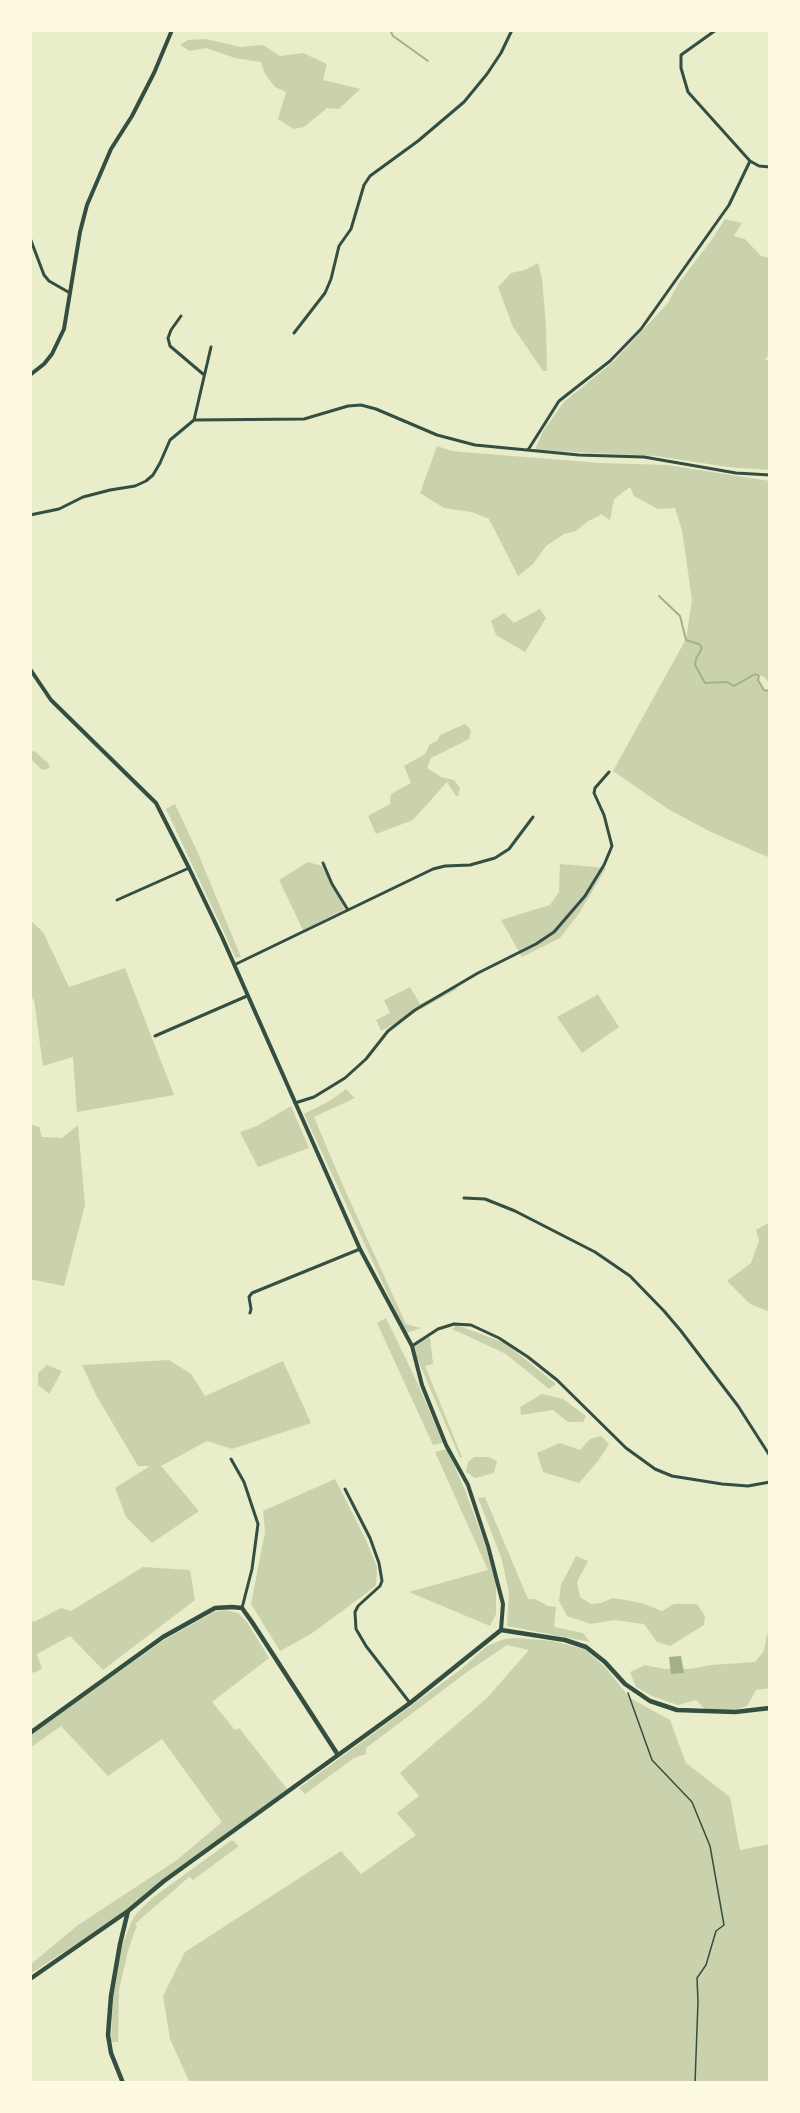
<!DOCTYPE html>
<html>
<head>
<meta charset="utf-8">
<style>
	body { margin:0 }
	#map { position:relative; width:800px; height:2113px; overflow:hidden; background:#e9edc9; font-family:Inter,sans-serif }
	canvas { display:block }
	.frame { position:absolute; inset:0; border:32px solid #fefae0; pointer-events:none }
</style>
</head>
<body>
<div id="map">
<canvas width="800" height="2113"></canvas>
<div class="frame"></div>
</div>
<script>
const context = document.querySelector('canvas').getContext('2d');
context.lineJoin = 'round';
function fill(path, color) { context.fillStyle = color; context.fill(path, 'evenodd'); }
const poly = rows => new Path2D(rows.map(r => 'M' + r).join(''));
function stroke(path, color, width, dash) { context.strokeStyle = color; context.lineWidth = width; context.lineCap = dash ? 'butt' : 'round'; context.setLineDash(dash || []); context.stroke(path); }
const green = poly([
	[206,39,240,47,263,45,280,56,303,53,327,64,323,80,360,89,339,109,327,108,304,127,294,129,278,119,286,92,275,87,265,74,261,62,235,58,206,48,190,51,180,45,188,40],
	[725,219,742,223,734,236,745,239,761,256,770,258,770,354,765,359,770,361,770,470,728,467,656,456,535,450,543,431,564,402,613,362,668,303,678,284,713,238],
	[538,263,542,278,546,326,547,371,543,371,513,327,498,287,511,273,525,270],
	[437,446,452,451,475,453,601,463,667,465,770,481,770,684,763,676,756,675,764,690,770,691,770,858,709,831,668,809,613,771,686,639,692,600,682,530,675,508,658,509,634,496,630,487,614,499,610,520,599,513,601,515,588,521,576,531,564,534,546,546,533,564,518,576,489,519,472,512,444,508,420,493],
	[540,609,546,618,525,652,496,635,491,621,504,613,514,623],
	[465,724,471,730,469,739,431,758,427,768,441,777,454,780,460,788,458,796,456,796,447,782,413,820,376,834,368,816,390,804,391,794,411,783,404,766,425,754,430,744,437,741,440,735],
	[34,751,48,763,50,768,42,770,30,758,30,752],
	[175,804,197,851,241,957,236,958,166,809],
	[308,862,322,866,345,909,303,930,279,880],
	[560,864,606,868,580,912,560,938,522,957,501,920,550,905,559,892],
	[30,920,43,932,69,987,125,968,174,1095,77,1112,73,1057,43,1066,34,1000,30,997],
	[455,986,457,989,381,1031,376,1020,390,1013,384,1000,410,987,420,1004],
	[597,993,619,1027,582,1053,557,1017,597,995],
	[346,1089,355,1098,314,1117,344,1188,406,1324,421,1328,406,1333,304,1114,331,1100],
	[291,1106,309,1148,258,1167,240,1132,257,1126],
	[30,1124,39,1127,42,1137,62,1138,78,1125,85,1205,64,1286,30,1279],
	[770,1222,770,1312,750,1304,727,1281,751,1263,759,1241,756,1230],
	[386,1318,417,1382,443,1443,433,1445,377,1323],
	[457,1325,505,1343,556,1384,549,1389,506,1354,452,1329],
	[430,1337,433,1364,425,1366,462,1457,460,1458,411,1344],
	[169,1360,191,1374,205,1396,283,1361,311,1423,232,1449,207,1441,161,1466,199,1511,152,1543,126,1517,115,1488,150,1466,138,1466,96,1395,82,1365],
	[47,1365,62,1371,49,1394,38,1385,38,1373],
	[542,1394,563,1399,586,1416,583,1422,568,1422,553,1410,521,1415,520,1407],
	[601,1436,609,1444,598,1461,579,1483,543,1472,537,1453,560,1443,580,1450,590,1439],
	[447,1449,465,1490,485,1544,496,1584,496,1614,490,1626,409,1592,488,1570,435,1452],
	[474,1457,488,1457,497,1461,494,1473,475,1478,466,1472,468,1462],
	[335,1479,366,1540,377,1567,376,1586,311,1634,280,1651,251,1604,265,1532,263,1511],
	[485,1497,528,1599,535,1599,548,1606,556,1607,554,1627,583,1633,590,1642,507,1626,509,1592,501,1557,478,1498],
	[576,1556,588,1561,577,1582,580,1597,591,1604,601,1603,613,1598,642,1603,662,1611,674,1604,697,1604,705,1616,704,1625,670,1646,657,1642,644,1624,614,1620,591,1624,567,1616,559,1601,561,1585],
	[143,1567,190,1570,195,1600,103,1670,70,1636,37,1654,42,1669,33,1673,30,1670,30,1622,36,1621,61,1608,71,1611],
	[225,1610,238,1613,247,1622,269,1658,212,1702,235,1730,239,1728,287,1789,146,1893,127,1914,110,1926,87,1937,30,1974,30,1965,78,1925,177,1860,222,1822,162,1739,108,1776,61,1726,30,1748,30,1735,164,1640,214,1612],
	[770,1631,770,1688,756,1690,747,1706,728,1712,707,1711,696,1700,678,1705,652,1696,636,1687,630,1672,645,1665,664,1669,690,1669,711,1665,755,1662,764,1651,767,1635],
	[516,1638,553,1641,584,1649,605,1667,630,1698,670,1720,686,1763,730,1797,740,1850,770,1844,770,2083,190,2083,170,2039,163,1996,185,1952,341,1851,361,1874,416,1835,397,1813,419,1796,400,1773,487,1698,529,1650,507,1645,467,1672,366,1748,366,1754,354,1758,305,1794,299,1788,460,1670,487,1646,504,1639],
	[232,1840,239,1846,193,1880,189,1877,135,1924,137,1926,129,1947,119,1990,118,2042,111,2042,113,1994,122,1946,131,1923,136,1914,151,1899]
]);
const water = poly([
	[681,1656,684,1673,671,1674,669,1657]
]);
const stream = poly([
	[390,30,393,36,428,61],
	[659,596,680,616,686,640,699,644,702,648,696,659,695,665,705,683,727,682,734,686,755,674,759,676,758,680,764,690,770,691]
]);
const path = poly([
	[628,1693,652,1760,692,1802,710,1846,724,1925,716,1931,706,1965,697,1978,698,2002,695,2083]
]);
const minor = poly([
	[716,30,681,55,681,68,688,92,750,161,759,166,770,167],
	[30,238,44,275,49,281,70,293],
	[181,316,171,330,168,338,170,346,203,374],
	[294,333,325,293,331,279,339,246,351,229,364,185,370,176,418,141,464,102,487,74,501,53,512,30],
	[194,420,211,347],
	[528,450,559,401,610,361,641,329,729,205,750,161],
	[30,515,59,509,83,497,110,490,135,486,146,481,153,475,160,463,170,440,194,420,304,419,348,406,361,405,376,409,437,435,475,445,579,455,644,457,736,473,770,475],
	[323,863,332,884,348,910],
	[117,900,189,868],
	[234,965,433,869,445,866,470,865,495,858,509,849,533,817],
	[155,1036,247,996],
	[295,1103,314,1097,345,1078,366,1059,388,1031,415,1010,478,973,536,944,554,932,585,896,604,865,612,846,604,815,594,793,595,788,609,772],
	[464,1198,485,1199,515,1211,595,1252,630,1276,664,1311,681,1331,738,1406,770,1456],
	[250,1313,251,1309,249,1297,252,1293,360,1249],
	[412,1346,438,1329,454,1324,471,1325,499,1338,528,1357,557,1380,626,1448,655,1469,672,1476,722,1484,748,1486,770,1482],
	[231,1459,244,1482,258,1524,252,1569,242,1608],
	[345,1489,370,1538,379,1563,382,1581,380,1586,358,1606,355,1612,356,1629,366,1646,410,1703]
]);
const tertiary = poly([
	[30,375,44,364,52,354,64,329,80,232,87,205,111,149,132,116,154,73,172,30],
	[30,669,51,700,156,803,189,868,222,937,360,1249,412,1346,422,1385,446,1445,468,1485,488,1546,503,1604,501,1630]
]);
const secondary = poly([
	[30,1733,163,1637,215,1608,232,1607,242,1608,252,1622,338,1755],
	[30,1979,128,1911,164,1881,410,1703,501,1630,565,1640,586,1647,605,1662,625,1684,650,1701,677,1710,735,1712,770,1708],
	[123,2083,111,2053,108,2035,111,1996,120,1944,128,1911]
]);
fill(green, '#cad2ad');
fill(water, '#a3b18a');
stroke(stream, '#a3b18a', 2);
stroke(path, '#344e41', 1.5);
stroke(minor, '#344e41', 3);
stroke(tertiary, '#344e41', 4);
stroke(secondary, '#344e41', 4.5);
</script>
</body>
</html>
